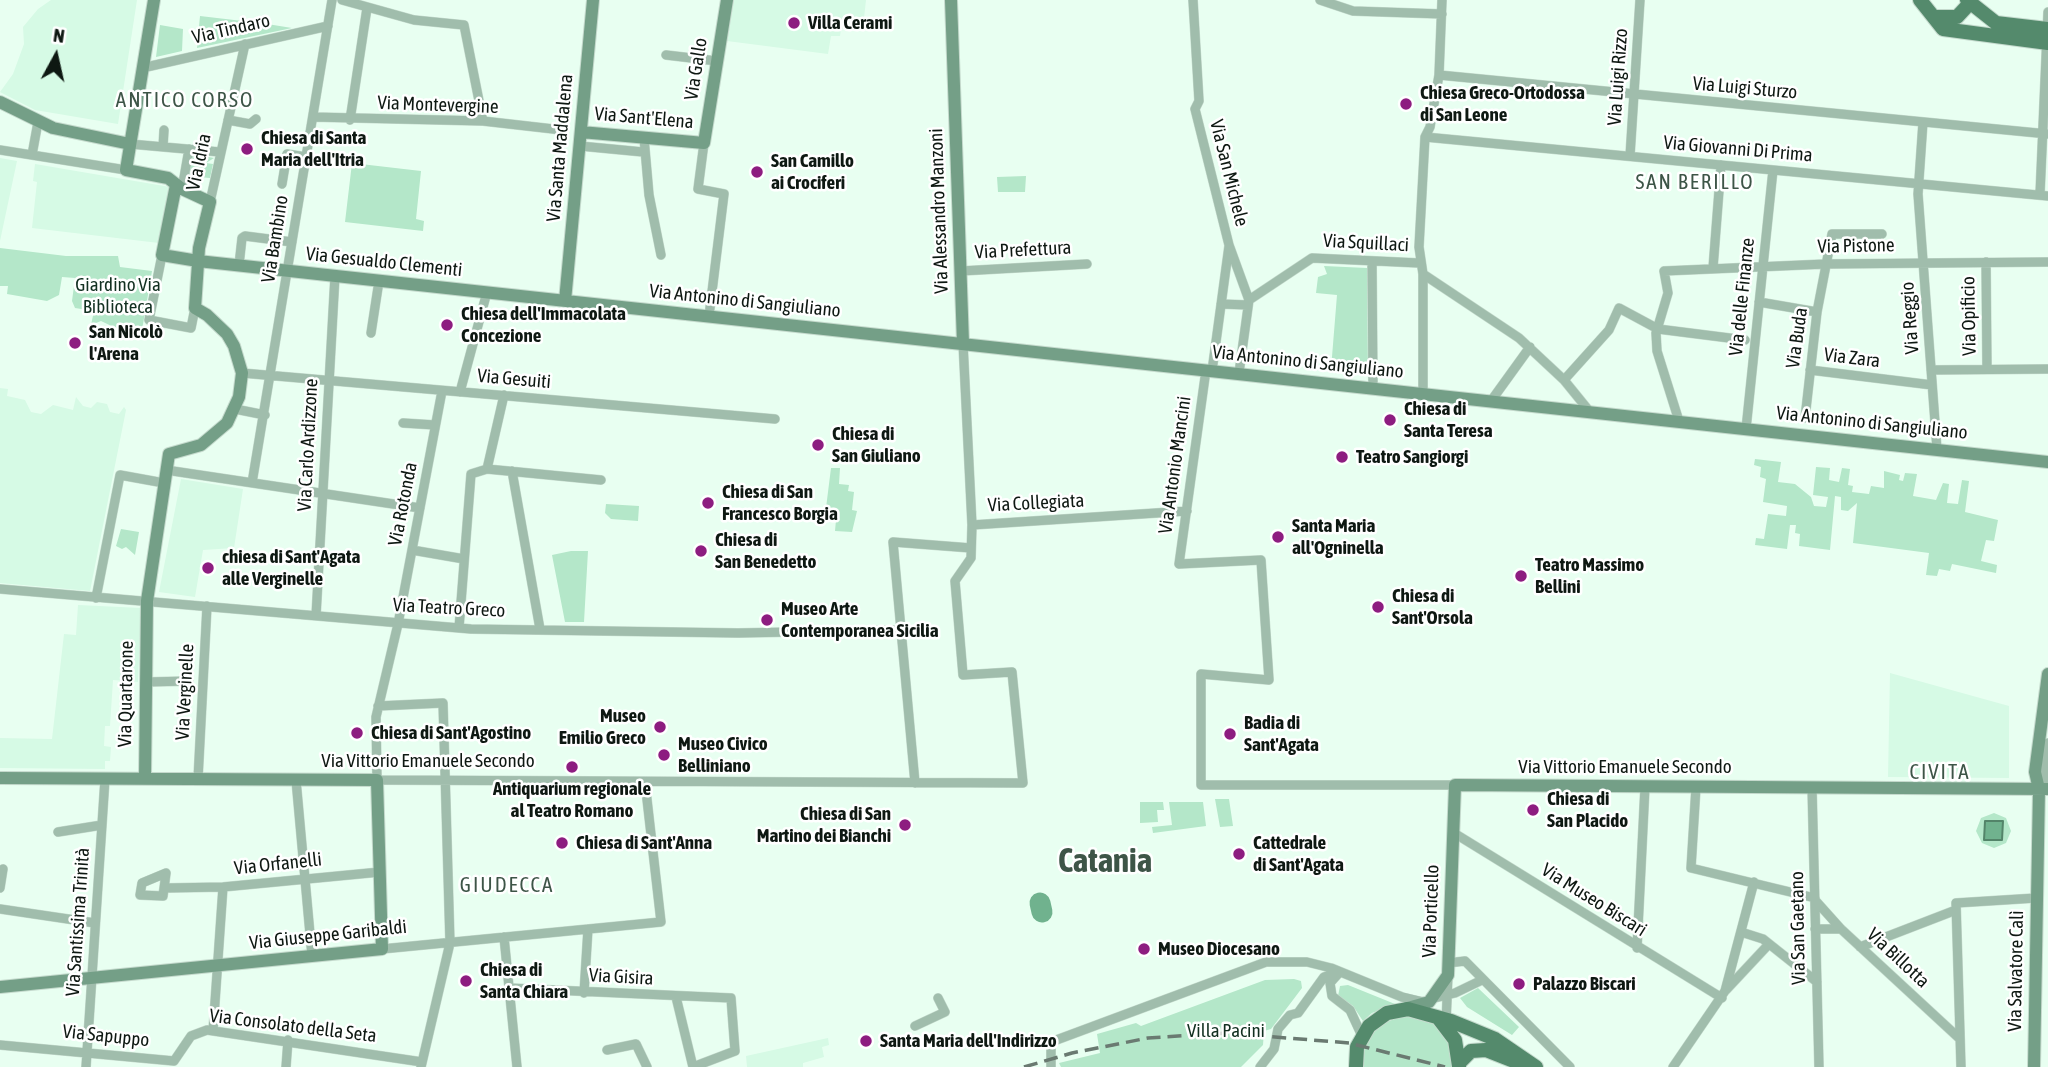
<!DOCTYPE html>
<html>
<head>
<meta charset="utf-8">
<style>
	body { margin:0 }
	#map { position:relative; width:2048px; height:1067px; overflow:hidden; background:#e8fff1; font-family:"Asap Condensed",sans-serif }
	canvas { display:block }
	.north { position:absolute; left:21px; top:21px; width:70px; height:70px; -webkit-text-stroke:5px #fff; paint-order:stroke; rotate:8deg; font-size:19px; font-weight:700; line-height:28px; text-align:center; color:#0e1812 }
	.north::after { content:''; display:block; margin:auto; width:24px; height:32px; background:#0e1812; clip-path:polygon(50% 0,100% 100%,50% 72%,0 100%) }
</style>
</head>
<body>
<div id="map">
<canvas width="2048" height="1067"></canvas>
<div class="north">N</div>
</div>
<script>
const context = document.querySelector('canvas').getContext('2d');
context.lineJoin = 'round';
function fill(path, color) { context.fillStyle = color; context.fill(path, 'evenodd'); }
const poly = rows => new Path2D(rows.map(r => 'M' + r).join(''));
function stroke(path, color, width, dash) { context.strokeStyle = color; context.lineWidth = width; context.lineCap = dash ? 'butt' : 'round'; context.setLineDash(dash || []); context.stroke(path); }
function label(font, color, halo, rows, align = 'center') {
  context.font = font + ' "Asap Condensed",sans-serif'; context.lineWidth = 5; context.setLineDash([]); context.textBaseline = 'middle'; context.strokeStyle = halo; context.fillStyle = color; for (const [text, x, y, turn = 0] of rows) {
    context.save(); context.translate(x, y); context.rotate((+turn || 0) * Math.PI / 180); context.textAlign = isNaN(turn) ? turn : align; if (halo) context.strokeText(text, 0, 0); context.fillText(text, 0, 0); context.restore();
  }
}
const built = poly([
	[51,0,137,0,118,124,35,110,0,92,13,74,24,44,23,27,38,9],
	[734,0,866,0,864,18,859,18,857,28,841,29,840,36,831,36,828,54,727,41],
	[0,158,17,161,0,241],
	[35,164,170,187,159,243,32,228,37,182,33,181],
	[0,388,8,389,7,396,25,400,31,412,41,414,53,405,73,410,76,397,83,406,91,408,97,402,107,404,110,412,119,414,124,407,126,410,90,591,0,583],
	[181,479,243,489,234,548,203,550,195,597,159,592],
	[78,605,141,608,138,682,113,680,110,726,105,726,104,746,111,747,110,761,105,761,105,769,0,768,0,738,52,739,64,634,76,635],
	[1890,673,2009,706,2009,778,1888,777],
	[828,1038,829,1045,822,1047,824,1057,803,1063,803,1067,747,1067,746,1056]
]);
const green = poly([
	[200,16,251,22,250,32,259,32,261,23,292,28,197,48],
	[160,25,183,29,182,51,156,57],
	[192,154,214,158,206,163,213,164,210,178,187,176],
	[352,163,421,171,416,219,424,221,423,231,345,222],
	[1026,176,1025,192,998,192,997,177],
	[0,248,66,256,118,256,120,267,152,271,141,336,136,328,126,326,122,331,101,321,91,325,94,311,75,308,72,301,75,278,62,277,59,295,47,301,7,294,8,286,0,286],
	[1324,266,1367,268,1368,374,1331,369,1337,295,1316,293,1318,277,1327,274],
	[1755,459,1781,462,1778,482,1795,484,1811,497,1814,506,1826,507,1828,497,1813,495,1816,467,1830,468,1829,480,1839,482,1842,468,1850,469,1848,485,1853,486,1852,492,1869,494,1871,486,1884,488,1884,471,1900,475,1899,480,1903,481,1905,473,1917,474,1913,496,1936,500,1943,483,1949,484,1947,503,1958,504,1962,480,1969,481,1965,512,1998,520,1994,541,1986,540,1981,561,1997,565,1996,573,1952,564,1950,571,1939,569,1937,576,1926,575,1929,553,1853,543,1857,503,1848,511,1841,510,1841,497,1835,496,1830,550,1799,546,1800,534,1795,533,1796,525,1790,525,1787,549,1755,545,1756,538,1764,539,1768,514,1786,516,1787,506,1763,502,1766,479,1760,477,1761,467,1754,465],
	[831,468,840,468,839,484,849,485,848,491,854,492,852,510,857,511,852,532,835,531,837,509,826,508],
	[606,504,639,506,638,521,611,519,605,513],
	[121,529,139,532,135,555,126,547,122,549,116,546],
	[571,551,588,551,584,622,565,622,552,555],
	[1215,799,1229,799,1233,826,1220,827],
	[1140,802,1163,802,1164,810,1157,810,1158,822,1140,823],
	[1169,802,1203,802,1206,826,1153,833,1152,827,1172,825],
	[1994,813,2006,818,2011,831,2006,843,1994,848,1982,843,1976,831,1981,818],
	[1294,979,1301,981,1302,988,1271,1029,1264,1031,1263,1045,1241,1067,1061,1067,1059,1063,1100,1053,1097,1034,1136,1023,1141,1026,1265,980],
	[1348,985,1395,1004,1372,1013,1363,1021,1353,1006,1338,996,1340,986],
	[1478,988,1519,1027,1512,1035,1467,1007,1460,998],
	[1405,1015,1434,1023,1450,1043,1453,1067,1363,1067,1364,1048,1373,1031,1381,1024]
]);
const water = poly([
	[1985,821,2003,821,2002,840,1984,840,1985,821]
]);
const river = poly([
	[1040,903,1042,912]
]);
const street = poly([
	[342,0,414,20,464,25,483,121],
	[1193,0,1199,101,1195,109,1229,245,1249,300,1239,373],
	[1320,0,1353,11,1442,14],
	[1442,0,1439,75,1430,127,1425,137,1419,247,1423,274,1519,338,1564,380,1590,412],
	[666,55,717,61],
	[142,68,328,26],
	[1439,75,2048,134],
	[313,117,483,121,562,130],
	[228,120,250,124,256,119],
	[350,120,367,8],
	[1923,122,1918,194,1937,449],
	[1425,137,2048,196],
	[644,138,649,195,661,255],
	[704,143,698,189,724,194,709,316],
	[130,144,220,152],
	[580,146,643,152],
	[163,147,164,130],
	[0,150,126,170],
	[32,155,38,122],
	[1630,156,1640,0],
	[282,184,287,154,306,157],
	[182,189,189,149],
	[2040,194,2048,12],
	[210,202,245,44],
	[162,255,149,320,191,328,195,308],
	[1372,262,1373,388],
	[1986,262,1987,369],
	[239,265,242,238,245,236,292,242],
	[1713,268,1721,165],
	[961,271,1087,264],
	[1423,274,1423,394],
	[1249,300,1312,258,1419,263],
	[1759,302,1817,312],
	[1221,304,1248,305],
	[371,333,379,281],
	[1206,370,1179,564,1261,560,1269,680,1201,674,1201,785,1455,785],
	[1810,370,1932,385],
	[1931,370,2048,369],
	[1212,371,1229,246],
	[242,373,775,419],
	[1564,380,1609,330,1619,308,1658,329,1745,340],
	[442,391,398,624,376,717,377,780,1023,783,1012,672,963,675,955,581,971,558,972,525,963,343],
	[460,392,487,292],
	[1491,401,1530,347],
	[235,409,265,415],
	[1805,418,1817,312,1832,234,1882,234],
	[1679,421,1657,351,1656,333,1668,293,1664,271,1826,264,2048,262],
	[403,423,435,425],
	[1746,429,1773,170],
	[487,469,504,395],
	[166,470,420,508],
	[512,471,540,629],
	[252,483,332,0],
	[972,525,1187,511],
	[412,550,464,559],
	[0,589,471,629,738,633,900,630],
	[96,598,120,475,164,483],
	[316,616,335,276],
	[459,628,471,474,487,469,601,480],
	[146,682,189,681],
	[378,706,443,703,450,943,421,1067],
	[198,779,207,606],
	[296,780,312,956],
	[915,783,893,542,971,548],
	[1696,787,1691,868,1815,898],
	[1812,787,1819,1067],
	[2044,789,2048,743],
	[58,832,102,825],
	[1454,833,1722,998],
	[166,873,163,896,140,895,142,883,166,873],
	[0,888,3,869],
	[166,888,223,887,380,872],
	[1815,900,1841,929,1960,1039],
	[0,909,95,923],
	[1815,929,1841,929],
	[1741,932,1763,939,1817,982],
	[504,937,517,1067],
	[1860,947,1956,910],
	[1637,948,1645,787],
	[382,949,661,922,645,782],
	[1448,963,1465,961,1570,1067],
	[1339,973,1330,983,1332,996,1350,1010,1362,1036],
	[509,988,731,998,735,1051,693,1067,676,997],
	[1726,990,1769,944],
	[584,993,588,929],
	[1435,998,1455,993,1482,980],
	[1446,1024,1448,975],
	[915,1026,945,1012,938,998],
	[213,1031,223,887],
	[0,1045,174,1061],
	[607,1050,636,1044,647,1067],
	[174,1061,191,1036,207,1030,422,1062],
	[86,1067,105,779],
	[286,1067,288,1040],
	[1051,1067,1051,1042,1266,962,1307,962,1331,968,1402,997,1423,1002],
	[1260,1067,1274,1049,1278,1029,1290,1015,1298,1013,1324,977,1339,972],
	[1673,1067,1725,991,1754,882],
	[1961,1067,1956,903,2036,898]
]);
const secondary = poly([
	[951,0,963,343],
	[0,102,53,128,130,144],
	[581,132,704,143,727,0],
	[176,185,162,255,198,261,2048,462],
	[565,301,593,0],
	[0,778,377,780,382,949,0,987],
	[145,779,147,601,169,454,201,445,227,423,239,397,242,373,234,346,227,334,207,315,195,308,199,248,210,202,182,189,168,178,126,170,154,0],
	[1404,1009,1429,1002,1448,975,1455,785,2048,789],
	[2034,1067,2039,789,2035,772,2048,674]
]);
const primary = poly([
	[1920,0,1943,29,2048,43],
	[1967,0,1996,23,2048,29],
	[1934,17,1957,17,1970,3],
	[1439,1019,1455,1040,1459,1066],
	[1460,1062,1471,1051,1486,1050,1524,1065],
	[1356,1067,1357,1047,1369,1026,1387,1013,1408,1009,1451,1021,1495,1039,1536,1067]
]);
const rail = poly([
	[1024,1067,1072,1053,1148,1038,1226,1033,1349,1043,1445,1067]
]);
const markers = [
	[794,23,7,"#8d1d80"],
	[1406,104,7,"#8d1d80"],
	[247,149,7,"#8d1d80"],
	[757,172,7,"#8d1d80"],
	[447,325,7,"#8d1d80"],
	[75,343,7,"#8d1d80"],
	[1390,420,7,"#8d1d80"],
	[818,445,7,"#8d1d80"],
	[1342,457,7,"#8d1d80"],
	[708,503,7,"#8d1d80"],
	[1278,537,7,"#8d1d80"],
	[701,551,7,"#8d1d80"],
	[208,568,7,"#8d1d80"],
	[1521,576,7,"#8d1d80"],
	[1378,607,7,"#8d1d80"],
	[767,620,7,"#8d1d80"],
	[660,727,7,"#8d1d80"],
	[357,733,7,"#8d1d80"],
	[1230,734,7,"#8d1d80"],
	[664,755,7,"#8d1d80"],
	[572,767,7,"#8d1d80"],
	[1533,810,7,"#8d1d80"],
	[905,825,7,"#8d1d80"],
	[562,843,7,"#8d1d80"],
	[1239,854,7,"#8d1d80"],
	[1144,949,7,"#8d1d80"],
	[466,981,7,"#8d1d80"],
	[1519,984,7,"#8d1d80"],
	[866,1041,7,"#8d1d80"]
];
const poiNames = [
	["Villa Cerami",808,23],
	["Chiesa Greco-Ortodossa",1420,93],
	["di San Leone",1420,115],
	["Chiesa di Santa",261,138],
	["Maria dell'Itria",261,160],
	["San Camillo",771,161],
	["ai Crociferi",771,183],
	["Chiesa dell'Immacolata",461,314],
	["Concezione",461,336],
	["San Nicolò",89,332],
	["l'Arena",89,354],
	["Chiesa di",1404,409],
	["Santa Teresa",1404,431],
	["Chiesa di",832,434],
	["San Giuliano",832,456],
	["Teatro Sangiorgi",1356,457],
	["Chiesa di San",722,492],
	["Francesco Borgia",722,514],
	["Santa Maria",1292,526],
	["all'Ogninella",1292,548],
	["Chiesa di",715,540],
	["San Benedetto",715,562],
	["chiesa di Sant'Agata",222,557],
	["alle Verginelle",222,579],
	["Teatro Massimo",1535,565],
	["Bellini",1535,587],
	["Chiesa di",1392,596],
	["Sant'Orsola",1392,618],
	["Museo Arte",781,609],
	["Contemporanea Sicilia",781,631],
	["Museo",646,716,"right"],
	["Emilio Greco",646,738,"right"],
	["Badia di",1244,723],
	["Sant'Agata",1244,745],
	["Chiesa di Sant'Agostino",371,733],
	["Museo Civico",678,744],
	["Belliniano",678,766],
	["Antiquarium regionale",572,789,"center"],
	["al Teatro Romano",572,811,"center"],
	["Chiesa di",1547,799],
	["San Placido",1547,821],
	["Chiesa di San",891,814,"right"],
	["Martino dei Bianchi",891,836,"right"],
	["Chiesa di Sant'Anna",576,843],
	["Cattedrale",1253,843],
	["di Sant'Agata",1253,865],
	["Museo Diocesano",1158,949],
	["Chiesa di",480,970],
	["Santa Chiara",480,992],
	["Palazzo Biscari",1533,984],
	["Santa Maria dell'Indirizzo",880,1041]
];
const streetNames = [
	["Via Tindaro",231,29,-13],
	["Via Gallo",696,69,-81],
	["Via Luigi Rizzo",1618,77,-86],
	["Via Luigi Sturzo",1745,88,5],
	["Via Montevergine",438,105,2],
	["Via Sant'Elena",644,118,5],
	["Via Santa Maddalena",560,148,-85],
	["Via Giovanni Di Prima",1738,149,5],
	["Via Idria",199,162,-78],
	["Via San Michele",1229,173,76],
	["Via Alessandro Manzoni",939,211,-92],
	["Via Bambino",275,239,-81],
	["Via Squillaci",1366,243,3],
	["Via Pistone",1856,246,-1],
	["Via Prefettura",1023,250,-3],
	["Via Gesualdo Clementi",384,262,6],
	["Via delle Finanze",1742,297,-84],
	["Via Antonino di Sangiuliano",745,301,6],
	["Via Opificio",1969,316,-91],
	["Via Reggio",1910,318,-94],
	["Via Buda",1797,338,-82],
	["Via Zara",1852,358,7],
	["Via Antonino di Sangiuliano",1308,362,6],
	["Via Gesuiti",514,379,5],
	["Via Antonino di Sangiuliano",1872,423,6],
	["Via Carlo Ardizzone",308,445,-87],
	["Via Antonio Mancini",1175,465,-82],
	["Via Collegiata",1036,503,-3],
	["Via Rotonda",403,504,-79],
	["Via Teatro Greco",449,608,3],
	["Via Verginelle",185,692,-87],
	["Via Quartarone",126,694,-89],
	["Via Vittorio Emanuele Secondo",428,761],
	["Via Vittorio Emanuele Secondo",1625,767],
	["Via Orfanelli",278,864,-6],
	["Via Museo Biscari",1594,900,32],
	["Via Porticello",1431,911,-88],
	["Via Santissima Trinità",78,922,-86],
	["Via San Gaetano",1798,928,-91],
	["Via Giuseppe Garibaldi",328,935,-6],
	["Via Billotta",1898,958,43],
	["Via Salvatore Calì",2016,971,-89],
	["Via Gisira",621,977,3],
	["Via Consolato della Seta",293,1026,7],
	["Via Sapuppo",106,1036,6]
];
const parkNames = [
	["Giardino Via",118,285],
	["Biblioteca",118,307],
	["Villa Pacini",1226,1031]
];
const neighbourhoodNames = [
	["ANTICO CORSO",185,100],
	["SAN BERILLO",1695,182],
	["CIVITA",1940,772],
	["GIUDECCA",507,885]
];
const townNames = [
	["Catania",1105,862]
];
fill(built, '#d6fae5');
fill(green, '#b4e7c9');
fill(water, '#70b28e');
stroke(water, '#538469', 2);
stroke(river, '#70b28e', 21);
stroke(street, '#c5dacd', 10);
stroke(secondary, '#c5dacd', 14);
stroke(primary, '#c5dacd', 16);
stroke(street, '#a0bdac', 9);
stroke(secondary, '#749f87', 12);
stroke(primary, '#548a6c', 14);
stroke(rail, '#6a7a71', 3.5, [14, 7]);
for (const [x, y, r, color] of markers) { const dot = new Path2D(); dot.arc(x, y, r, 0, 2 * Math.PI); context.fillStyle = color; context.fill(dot); stroke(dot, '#fff', 2.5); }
label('bold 19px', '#0e1812', '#fff', poiNames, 'left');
label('19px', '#0e1812', '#fff', streetNames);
label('19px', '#123021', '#fff', parkNames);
context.letterSpacing = '2px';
label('21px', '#3d5547', '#fff', neighbourhoodNames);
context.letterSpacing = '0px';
label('bold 33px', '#3d5547', '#fff', townNames);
</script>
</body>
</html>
